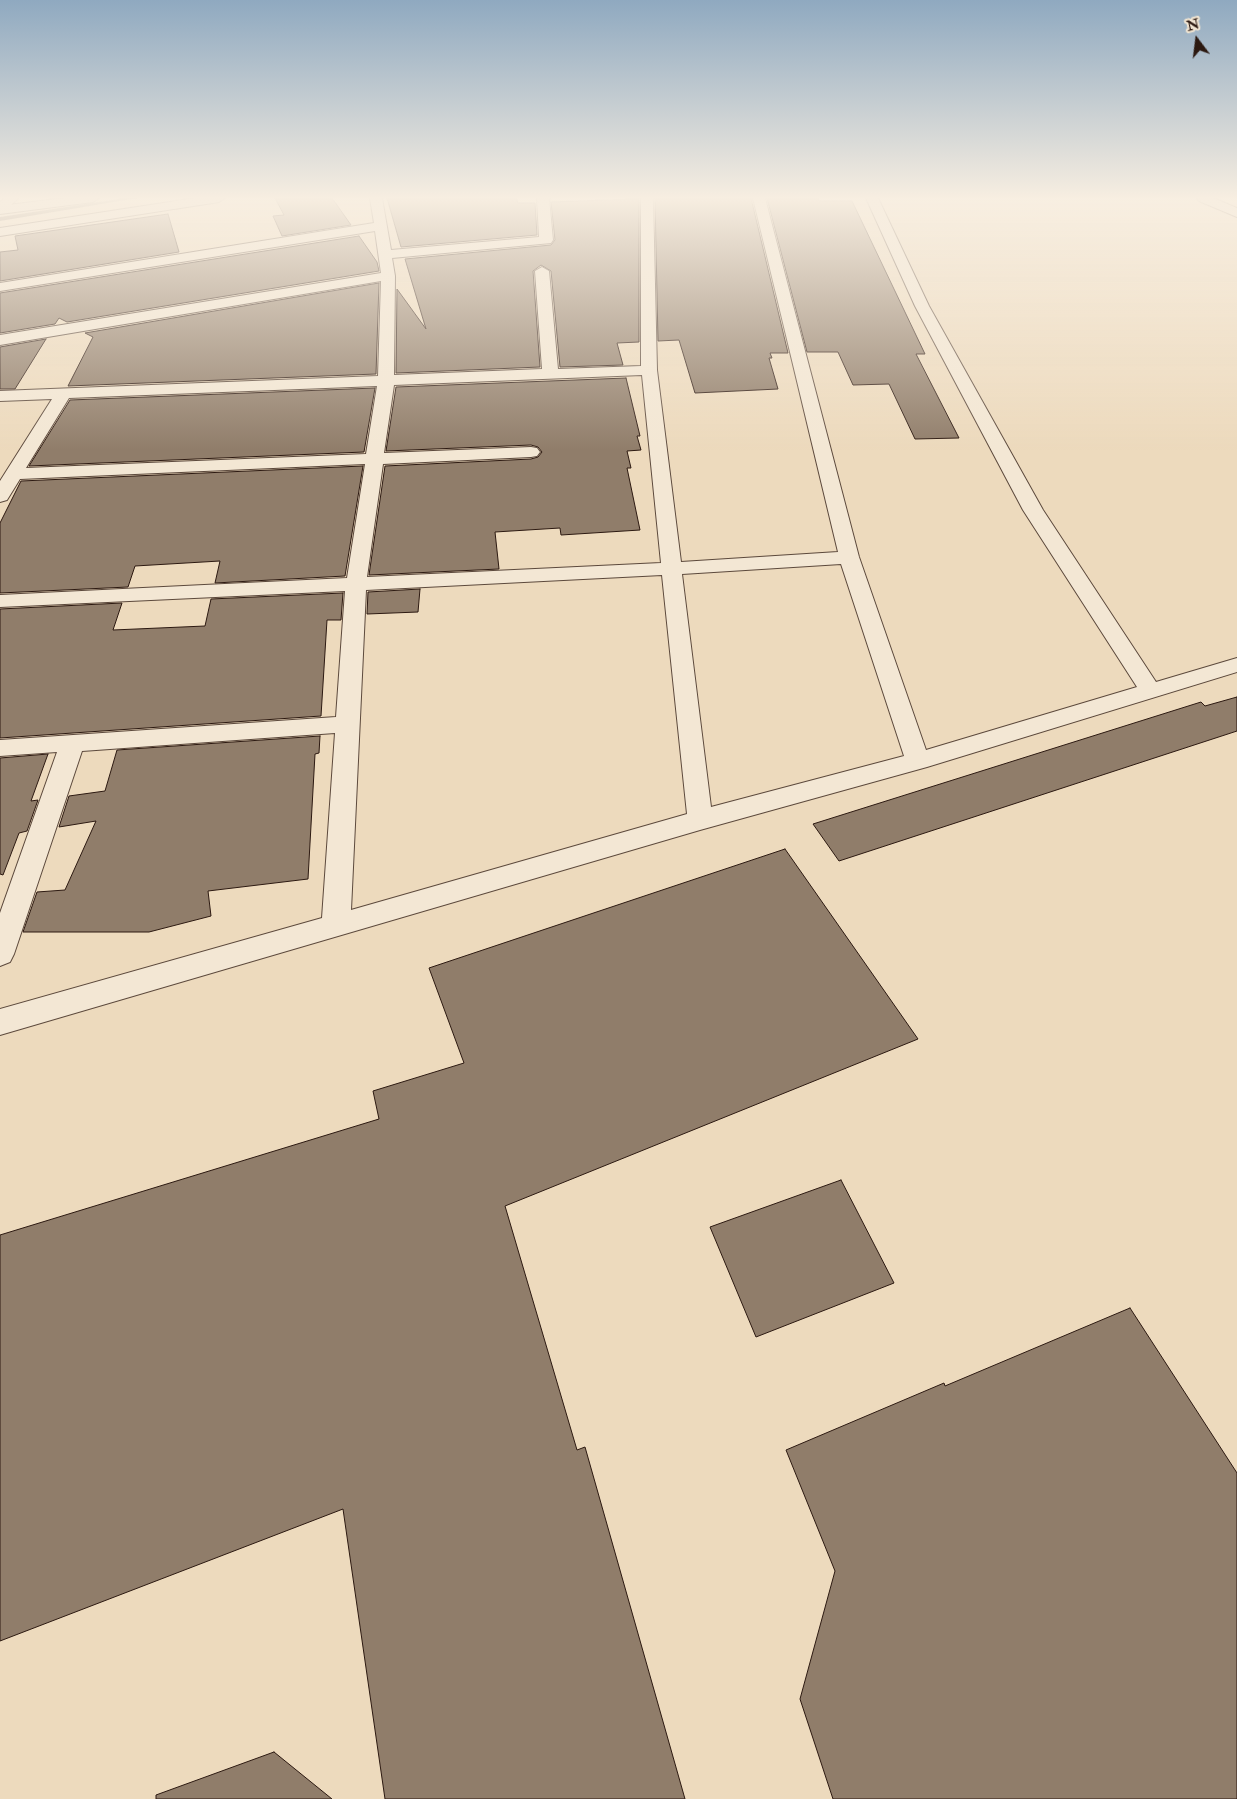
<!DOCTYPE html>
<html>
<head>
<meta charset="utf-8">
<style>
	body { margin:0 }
	#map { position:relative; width:1237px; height:1799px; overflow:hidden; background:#eddabd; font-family:"IM FELL Double Pica",serif }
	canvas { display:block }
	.north { position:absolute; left:1172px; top:15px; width:50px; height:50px; -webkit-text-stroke:4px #f3e7d4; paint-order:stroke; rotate:345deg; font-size:14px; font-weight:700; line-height:20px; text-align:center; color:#2c1911 }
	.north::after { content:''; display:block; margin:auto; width:18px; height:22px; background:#2c1911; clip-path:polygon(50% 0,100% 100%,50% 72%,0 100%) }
</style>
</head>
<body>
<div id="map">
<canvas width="1237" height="1799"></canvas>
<div class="north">N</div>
</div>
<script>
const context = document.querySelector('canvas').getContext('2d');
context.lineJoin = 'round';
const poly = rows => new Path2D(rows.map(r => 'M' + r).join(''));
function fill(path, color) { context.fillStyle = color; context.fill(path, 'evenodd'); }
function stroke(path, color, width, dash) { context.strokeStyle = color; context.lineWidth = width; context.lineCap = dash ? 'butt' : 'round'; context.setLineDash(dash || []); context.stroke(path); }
const stream = poly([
	[126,198,137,198,0,221,0,217,126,198]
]);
const building = poly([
	[275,198,332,198,351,225,282,236,273,216,284,215,275,198],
	[387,198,516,198,518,203,535,203,537,235,401,247,387,198],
	[655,198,751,198,788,353,770,353,772,358,769,358,778,389,695,393,679,340,658,341,655,198],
	[767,198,818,198,819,201,852,201,925,354,916,354,959,438,915,439,889,384,853,385,838,352,807,352,767,198],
	[639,199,639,342,617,343,623,365,560,367,551,271,541,265,533,271,540,367,396,373,397,289,426,329,405,259,551,245,555,240,551,202,639,199],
	[168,214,179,252,0,281,0,252,18,250,15,236,168,214],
	[359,236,377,262,379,271,67,322,59,318,55,324,0,333,0,293,359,236],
	[379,283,376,374,68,386,93,337,85,333,379,283],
	[46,339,15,389,0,389,0,347,46,339],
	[626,378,640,436,637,436,641,450,627,451,631,468,627,468,640,530,561,535,560,528,495,532,499,569,369,575,385,466,531,459,538,457,542,452,538,447,531,445,386,451,396,387,626,378],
	[375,388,364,452,29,466,70,400,375,388],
	[363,466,345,576,215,583,220,561,135,566,128,587,0,593,0,523,21,481,363,466],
	[420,589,418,612,367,614,368,592,420,589],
	[343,593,341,620,327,620,321,716,0,738,0,609,122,603,113,630,205,626,211,599,343,593],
	[1237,697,1237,731,839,861,813,824,1201,702,1205,706,1237,697],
	[320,736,319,753,315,754,308,879,208,891,211,916,149,932,23,932,37,892,65,890,96,821,59,827,69,796,105,791,117,750,320,736],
	[48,754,31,801,38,800,27,831,19,833,3,875,0,874,0,758,48,754],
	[785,849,918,1039,505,1206,577,1450,585,1447,685,1799,385,1799,343,1509,0,1641,0,1235,379,1119,373,1091,464,1063,429,968,785,849],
	[841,1180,894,1283,756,1337,710,1227,841,1180],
	[1130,1308,1237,1473,1237,1799,833,1799,800,1699,835,1571,786,1450,944,1383,945,1386,1130,1308],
	[274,1752,332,1799,156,1799,156,1795,274,1752]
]);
const minor = poly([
	[5,198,18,198,4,212,0,213,0,202,5,198],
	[196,198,225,198,219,202,0,236,0,228,196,198],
	[370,198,382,198,391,250,539,237,537,198,549,198,553,240,551,243,392,258,395,276,394,375,542,369,535,271,542,267,549,271,558,369,641,366,641,198,653,198,657,370,681,562,838,552,753,198,765,198,859,557,926,750,1137,687,1023,510,915,306,866,198,878,198,929,306,1043,510,1156,682,1237,658,1237,672,927,767,700,830,0,1035,0,1009,322,918,335,733,82,751,14,954,10,962,0,966,0,913,57,752,0,756,0,740,336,717,345,591,0,607,0,595,347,578,365,464,20,479,7,500,0,502,0,481,52,399,0,401,0,391,378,376,381,281,0,345,0,335,381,273,375,231,0,291,0,283,374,223,370,198],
	[642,375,661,563,367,577,383,464,531,457,537,456,540,452,537,448,531,447,384,453,394,385,642,375],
	[377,386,366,454,26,468,69,398,377,386],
	[841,564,904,756,711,807,682,574,841,564],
	[662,575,687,814,351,910,366,590,662,575],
	[1197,198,1213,198,1237,208,1237,217,1199,201,1197,198]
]);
const tertiary = poly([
	[65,198,99,198,93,202,0,214,0,206,65,198]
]);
fill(stream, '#786555');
fill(building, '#907d6a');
stroke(building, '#2c1911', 1);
stroke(minor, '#5c493c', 2);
stroke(tertiary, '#5c493c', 2);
fill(minor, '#f3e7d4');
fill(tertiary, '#f3e7d4');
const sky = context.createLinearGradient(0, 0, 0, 450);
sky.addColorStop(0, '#8fa9c0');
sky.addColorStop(0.44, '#f7eee1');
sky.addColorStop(1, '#f7eee100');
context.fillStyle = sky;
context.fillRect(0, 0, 1237, 450);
</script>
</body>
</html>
